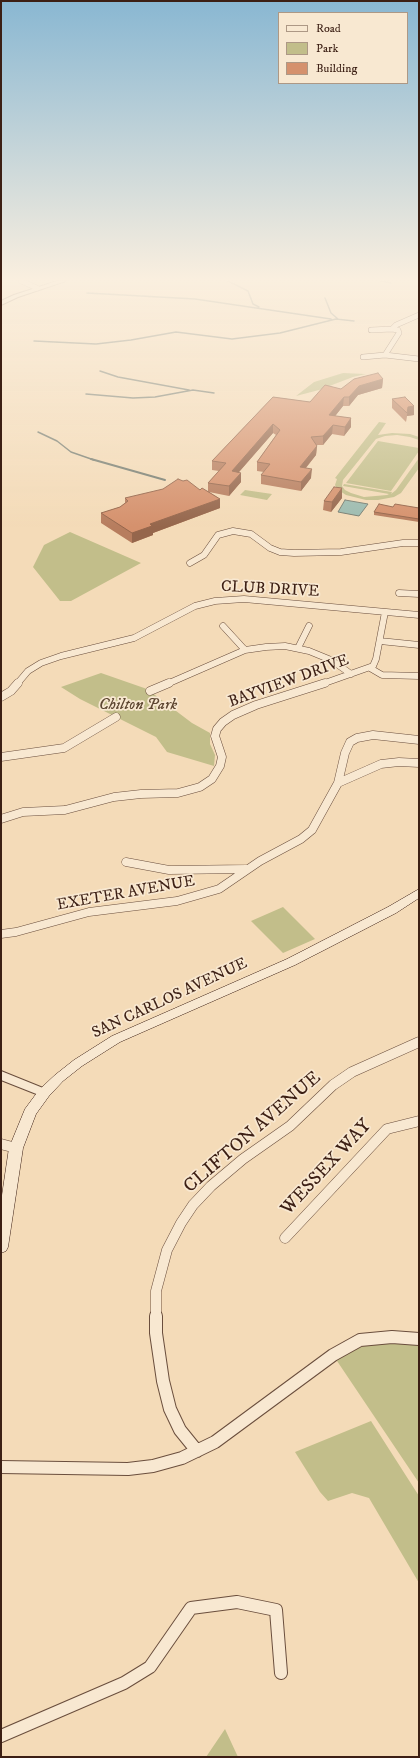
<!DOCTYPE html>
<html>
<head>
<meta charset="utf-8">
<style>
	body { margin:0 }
	#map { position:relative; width:420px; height:1758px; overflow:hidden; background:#f4dbb8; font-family:"IM FELL DW Pica",serif }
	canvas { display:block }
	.frame { position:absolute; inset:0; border:2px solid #3c1f14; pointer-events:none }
	.legend { position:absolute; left:278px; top:12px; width:130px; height:72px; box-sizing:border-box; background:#f8e8d1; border:1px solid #ad9885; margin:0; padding:5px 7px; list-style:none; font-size:12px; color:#3c1f14 }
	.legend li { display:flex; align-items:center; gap:8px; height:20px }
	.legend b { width:20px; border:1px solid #ad9885 }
</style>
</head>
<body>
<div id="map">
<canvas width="420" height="1758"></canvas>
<div class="frame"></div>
<ul class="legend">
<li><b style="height:5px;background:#f8e8d1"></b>Road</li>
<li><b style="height:11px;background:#c2be8a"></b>Park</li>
<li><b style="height:11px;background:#d5916d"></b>Building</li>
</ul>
</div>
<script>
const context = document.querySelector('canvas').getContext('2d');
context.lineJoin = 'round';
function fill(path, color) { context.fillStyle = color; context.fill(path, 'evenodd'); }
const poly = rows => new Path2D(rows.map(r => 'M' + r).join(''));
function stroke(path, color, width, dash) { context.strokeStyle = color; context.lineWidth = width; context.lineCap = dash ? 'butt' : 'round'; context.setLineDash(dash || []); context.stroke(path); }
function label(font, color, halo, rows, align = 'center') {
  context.font = font + ' "IM FELL DW Pica",serif'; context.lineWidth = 3.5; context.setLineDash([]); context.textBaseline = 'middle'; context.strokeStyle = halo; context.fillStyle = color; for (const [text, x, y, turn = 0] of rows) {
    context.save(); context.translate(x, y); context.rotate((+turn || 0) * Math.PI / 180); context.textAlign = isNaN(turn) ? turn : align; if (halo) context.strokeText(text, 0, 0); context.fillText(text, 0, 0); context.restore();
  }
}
const green = poly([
	[343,373,366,374,353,377,319,390,296,396,314,382],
	[379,422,386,423,378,435,392,433,410,434,419,437,419,440,410,437,397,435,385,436,376,439,343,480,342,486,345,490,351,493,364,497,387,495,389,494,343,486,344,484,392,492,391,494,396,490,419,458,419,468,401,493,394,497,378,500,366,500,346,495,337,489,335,485,337,479,335,478],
	[378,441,419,448,419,451,391,491,346,483],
	[245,490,272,494,267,500,240,495],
	[70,532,141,563,71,601,60,601,33,567,44,545],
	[101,673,147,689,192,723,210,733,210,744,215,755,214,766,167,752,156,737,80,699,61,687],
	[283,907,315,939,283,953,251,921],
	[360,1340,419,1340,419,1483,333,1355],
	[371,1421,419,1496,419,1583,369,1498,352,1493,328,1501,320,1492,295,1452],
	[225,1729,238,1757,206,1757]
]);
const water = poly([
	[345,500,368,504,359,516,338,512,345,500]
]);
const streamFar1 = poly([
	[228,281,248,291,253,304,259,307],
	[381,281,391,283],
	[87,293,195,299,331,319],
	[325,298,331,313,338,319],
	[34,341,96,344,131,340,176,332,232,339,280,333,336,319,354,321],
	[100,371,118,377,189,390],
	[86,394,133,398,155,397,193,390,214,393],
	[38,432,57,441,71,452,94,460]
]);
const stream = poly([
	[91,459,165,480]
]);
const minorFar4 = poly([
	[21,281,37,288],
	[371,330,392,329,396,325,419,315],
	[385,355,399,333,398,330,392,329],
	[363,357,385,355,419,359]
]);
const minorFar3 = poly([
	[190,563,204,555,218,535,233,531,251,534,270,548,280,552,294,553,341,552,403,543,419,543],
	[399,593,419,594],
	[223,626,245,650],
	[380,641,419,645],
	[298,648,309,626],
	[370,668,382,675,419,676],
	[17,684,28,671,41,663,61,656,134,638,195,606,215,601,244,599,419,615],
	[167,684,245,650,266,647,285,646,309,651,331,660,351,674],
	[322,684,373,666,376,659,385,612]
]);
const minorFar2 = poly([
	[150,691,169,683],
	[1,697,11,691,18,683],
	[1,757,64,748,116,717],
	[338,783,381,764,399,762,419,763],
	[1,819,23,812,65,810,114,797,141,794,178,793,200,787,212,779,220,766,222,757,215,736,217,729,223,722,233,715,256,705,325,683],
	[126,862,169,870,247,869],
	[1,934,16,932,89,912,177,901,219,889,260,861,301,839,312,830,338,783,345,753,350,742,357,738,373,735,419,740]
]);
const minorFar1 = poly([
	[1,1144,16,1148],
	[285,1238,387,1129,419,1121],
	[156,1317,156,1291,167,1250,181,1223,193,1205,211,1186,243,1159,290,1126,333,1085,352,1072,419,1042]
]);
const minor = poly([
	[156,1316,156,1333,163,1381,170,1409,180,1430,197,1451],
	[1,1467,128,1469,153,1466,182,1458,215,1442,333,1355,360,1340,392,1337,419,1339],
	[1,1736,124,1683,150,1667,191,1608,237,1602,276,1610,281,1673]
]);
const tertiary = poly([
	[57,281,66,281,18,297,1,305,1,301,14,295,57,281],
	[1,1071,48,1090,50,1093,48,1096,44,1097,1,1080,1,1071]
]);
const secondary = poly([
	[419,889,419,898,396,913,295,965,120,1042,82,1066,63,1081,49,1096,36,1114,23,1148,8,1247,6,1251,1,1253,1,1202,9,1148,25,1109,39,1090,55,1075,74,1060,112,1036,287,959,388,907,419,889]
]);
const wall = poly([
	[383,379,382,388,358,395,349,406,343,406,335,416,351,418,351,427,344,436,332,434,323,445,317,445,316,455,306,468,311,478,301,491,261,484,261,475,264,472,257,471,257,462,276,435,273,433,239,472,241,482,229,496,209,492,220,499,220,508,153,533,153,535,132,543,101,523,101,513,120,507,125,503,125,498,200,490,208,491,208,483,219,471,212,470,212,461,273,397,310,402,341,389],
	[392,399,414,406,414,415,407,416,406,422,392,408],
	[342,488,342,498,331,512,323,510,324,501],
	[393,507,419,508,419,522,374,515,374,512]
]);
const shadedWall = poly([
	[383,379,382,388,358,395,349,406,349,397,359,386],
	[344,397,343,406,329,424,329,415],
	[414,406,414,415,407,416,406,422,408,407],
	[351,418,351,427,344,436,345,427],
	[273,424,273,433,232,480,232,471],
	[333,425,332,434,323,445,323,436],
	[317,446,316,455,299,476,300,467],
	[312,469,311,478,301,491,301,482],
	[241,473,241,482,229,496,229,486],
	[342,488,342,498,331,512,332,502],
	[220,499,220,508,153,533,153,535,132,543,132,533,150,524]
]);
const building = poly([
	[378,373,383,379,359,386,349,397,344,397,329,415,351,418,345,427,333,425,323,436,311,437,317,446,300,467,312,469,301,482,261,475,270,464,257,462,280,430,273,424,232,471,241,473,229,486,208,483,226,463,212,461,273,397,310,402,325,385,341,389,354,379,378,373],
	[405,397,414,406,408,407,407,413,392,399,405,397],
	[178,479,183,481,187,480,200,490,202,488,220,499,150,524,152,526,132,533,101,513,120,507,128,501,125,498,163,489,178,479],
	[334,487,342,488,332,502,324,501,334,487],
	[379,504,393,507,395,504,419,508,419,519,374,512,379,504]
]);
const streetNames = [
	["CLUB DRIVE",270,590,3],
	["BAYVIEW DRIVE",289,682,-20],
	["EXETER AVENUE",126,894,-10],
	["SAN CARLOS AVENUE",170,999,-25]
];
const parkNames = [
	["Chilton Park",138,706]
];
const nearStreetnames = [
	["CLIFTON AVENUE",253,1133,-41],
	["WESSEX WAY",327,1168,-47]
];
fill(green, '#c2be8a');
fill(water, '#9cbbb0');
stroke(water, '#767d72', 1);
stroke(streamFar1, '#767d72', 1.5);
stroke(stream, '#767d72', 2);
stroke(minorFar4, '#6a4e3d', 6);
stroke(minorFar3, '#6a4e3d', 7);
stroke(minorFar2, '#6a4e3d', 9);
stroke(minorFar1, '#6a4e3d', 11);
stroke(minor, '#6a4e3d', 14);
stroke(tertiary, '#6a4e3d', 2);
stroke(secondary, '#3c1f14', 1);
stroke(minorFar4, '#f8e8d1', 5);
stroke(minorFar3, '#f8e8d1', 6);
stroke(minorFar2, '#f8e8d1', 8);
stroke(minorFar1, '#f8e8d1', 10);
stroke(minor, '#f8e8d1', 12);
fill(tertiary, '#f8e8d1');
fill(secondary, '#f8e8d1');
fill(wall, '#b77d5e');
fill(shadedWall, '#95664c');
fill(building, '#d5916d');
stroke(building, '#95664c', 1);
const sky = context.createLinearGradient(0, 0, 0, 527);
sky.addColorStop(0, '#89b7d2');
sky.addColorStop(0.53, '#faefdf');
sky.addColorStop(1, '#faefdf00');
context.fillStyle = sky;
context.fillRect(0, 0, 420, 527);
label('16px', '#3c1f14', '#f8e8d1', streetNames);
label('italic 16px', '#5e4732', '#f8e8d1', parkNames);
label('19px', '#3c1f14', '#f8e8d1', nearStreetnames);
</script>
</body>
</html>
